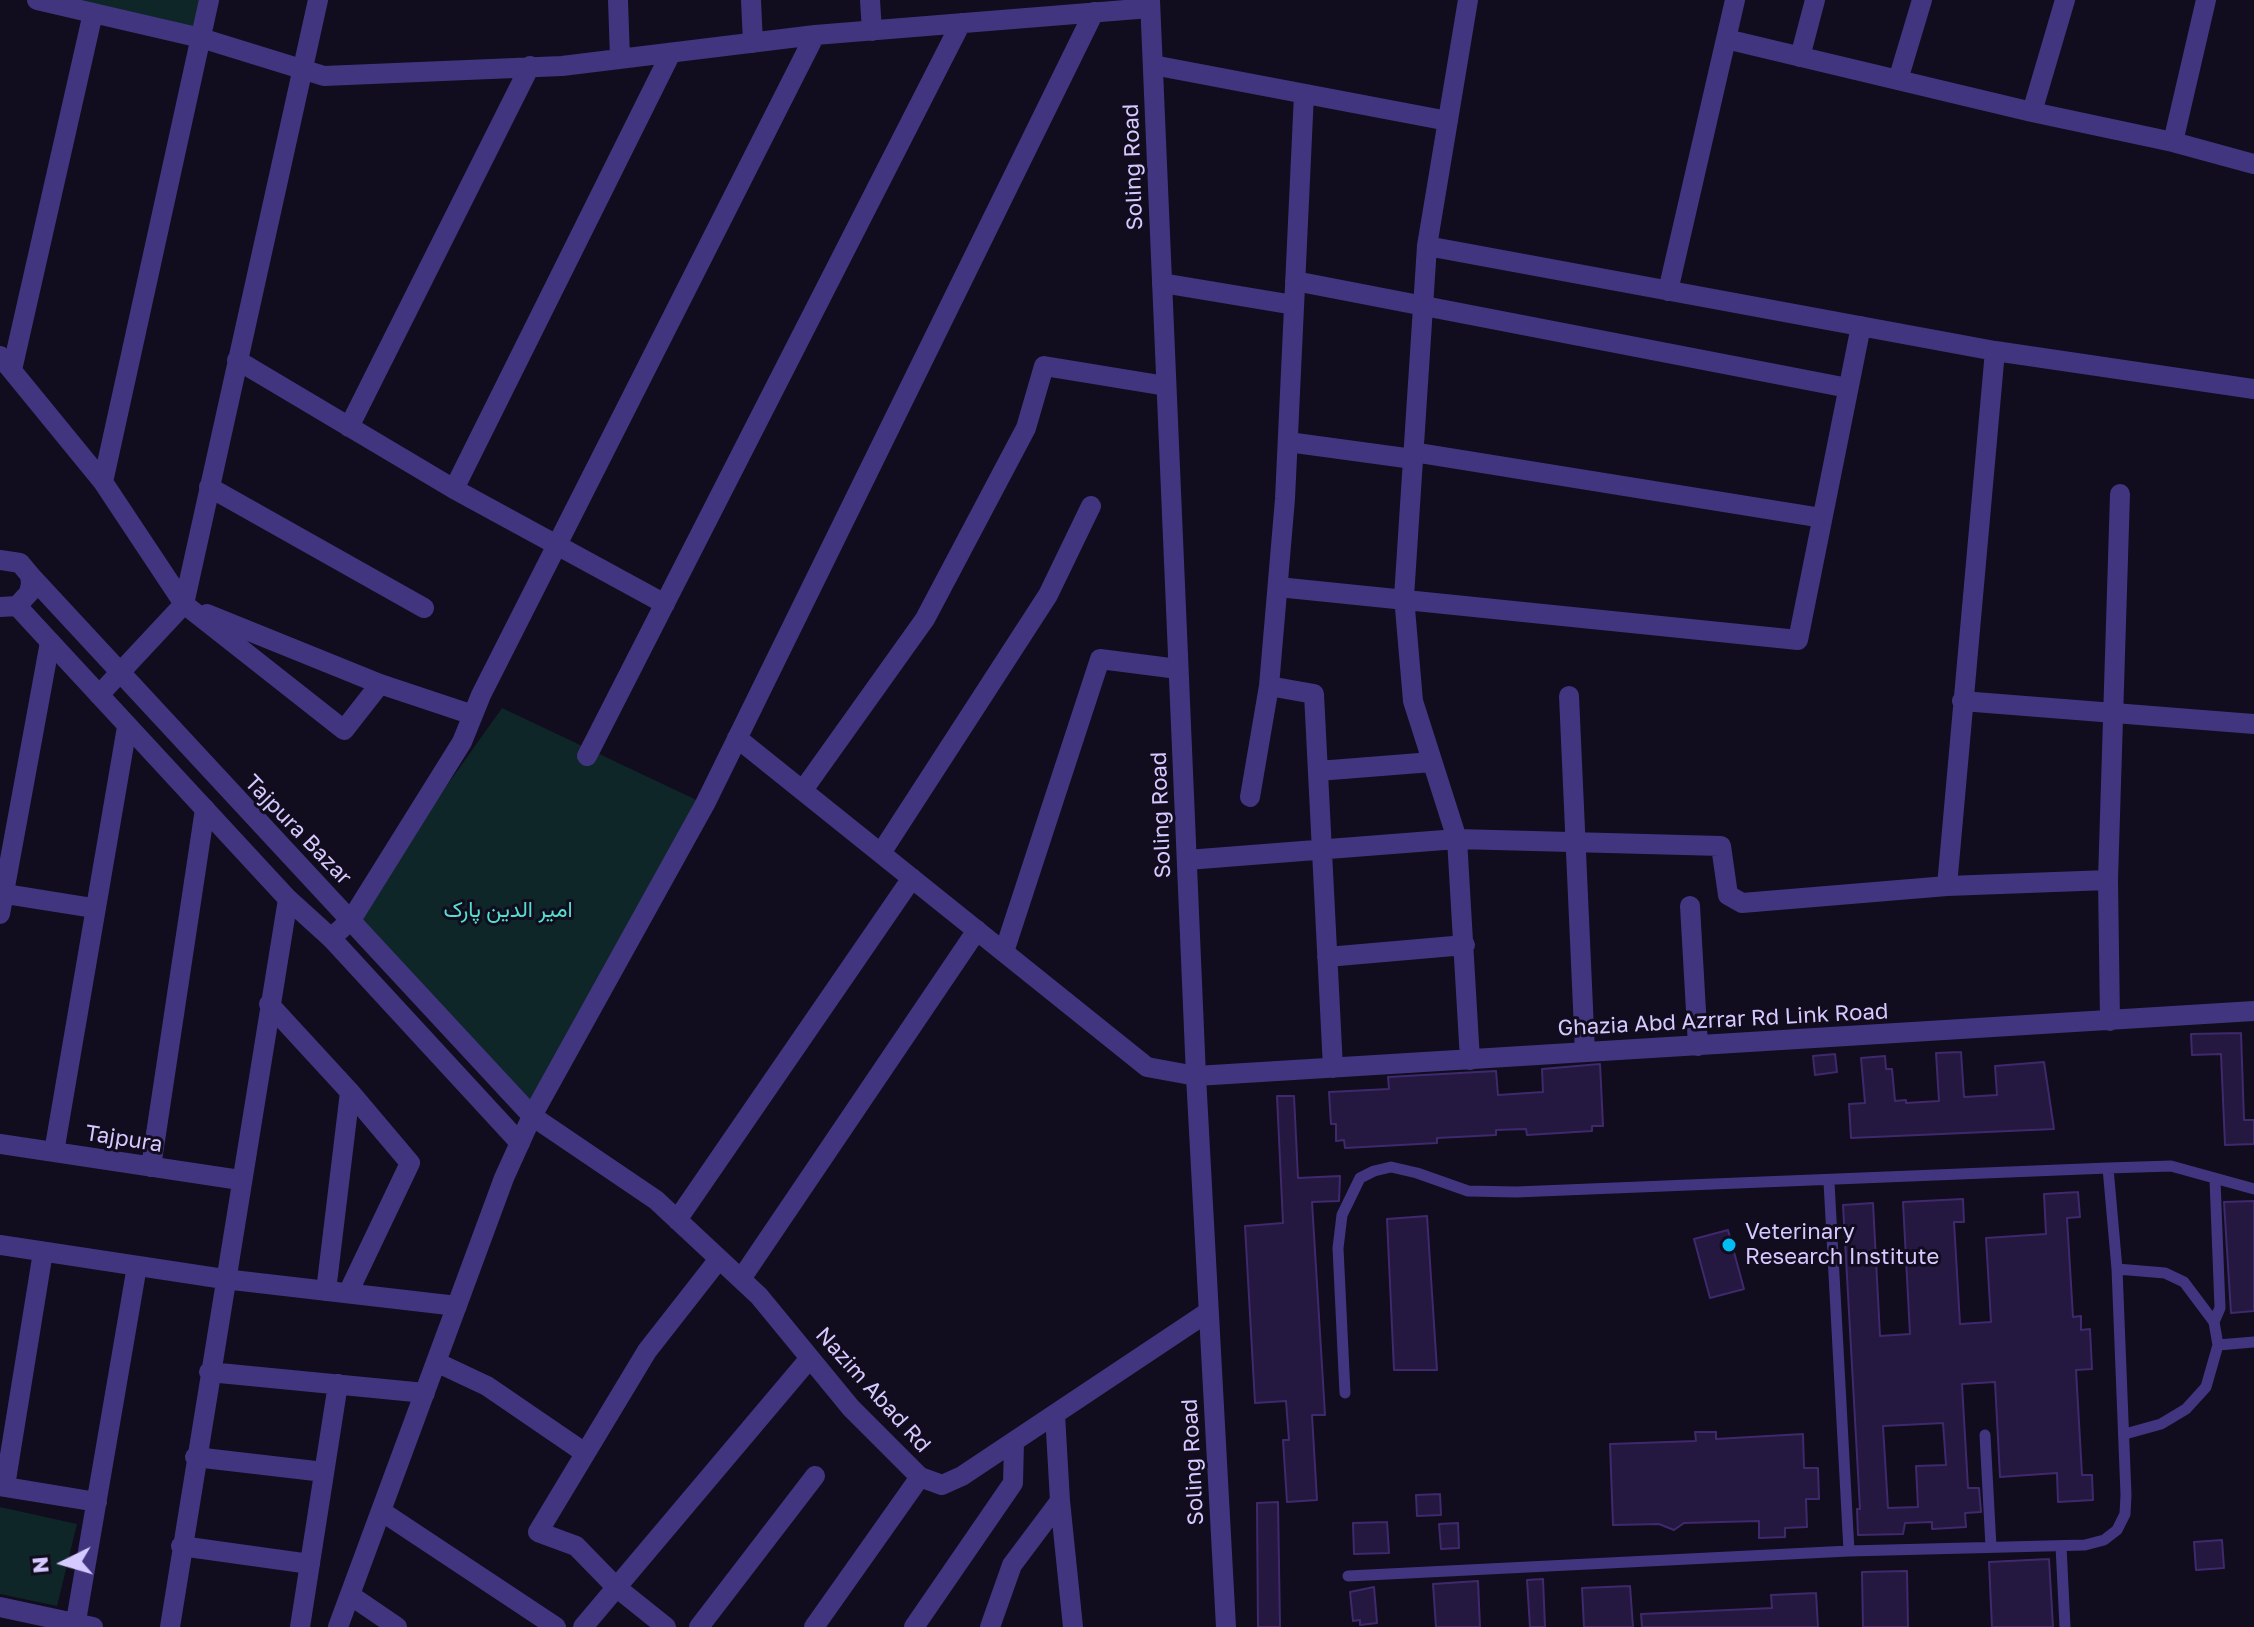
<!DOCTYPE html>
<html>
<head>
<meta charset="utf-8">
<style>
	body { margin:0 }
	#map { position:relative; width:2254px; height:1627px; overflow:hidden; background:#110c1e; font-family:"Golos Text",sans-serif }
	canvas { display:block }
	.north { position:absolute; left:24px; top:1523px; width:80px; height:80px; -webkit-text-stroke:6px #110c1e; paint-order:stroke; rotate:265deg; font-size:22px; font-weight:700; line-height:32px; text-align:center; color:#d6c9ff }
	.north::after { content:''; display:block; margin:auto; width:28px; height:36px; background:#d6c9ff; clip-path:polygon(50% 0,100% 100%,50% 72%,0 100%) }
</style>
</head>
<body>
<div id="map">
<canvas width="2254" height="1627"></canvas>
<div class="north">N</div>
</div>
<script>
const context = document.querySelector('canvas').getContext('2d');
context.lineJoin = 'round';
function fill(path, color) { context.fillStyle = color; context.fill(path, 'evenodd'); }
const poly = rows => new Path2D(rows.map(r => 'M' + r).join(''));
function stroke(path, color, width, dash) { context.strokeStyle = color; context.lineWidth = width; context.lineCap = dash ? 'butt' : 'round'; context.setLineDash(dash || []); context.stroke(path); }
function label(font, color, halo, rows, align = 'center') {
  context.font = font + ' "Golos Text",Vazirmatn,sans-serif'; context.lineWidth = 6; context.setLineDash([]); context.textBaseline = 'middle'; context.strokeStyle = halo; context.fillStyle = color; for (const [text, x, y, turn = 0] of rows) {
    context.save(); context.translate(x, y); context.rotate((+turn || 0) * Math.PI / 180); context.textAlign = isNaN(turn) ? turn : align; if (halo) context.strokeText(text, 0, 0); context.fillText(text, 0, 0); context.restore();
  }
}
const green = poly([
	[37,0,209,0,201,38],
	[502,708,705,804,532,1116,351,920],
	[0,1507,77,1524,57,1606,0,1594]
]);
const building = poly([
	[2241,1033,2244,1120,2254,1120,2254,1144,2225,1145,2221,1054,2192,1055,2191,1034,2241,1033],
	[1961,1052,1964,1097,1997,1095,1995,1066,2044,1062,2054,1129,1851,1138,1849,1104,1865,1103,1861,1058,1885,1056,1886,1069,1892,1069,1895,1101,1906,1100,1906,1103,1939,1101,1936,1053,1961,1052],
	[1835,1054,1837,1072,1815,1075,1813,1056,1835,1054],
	[1600,1064,1603,1126,1592,1126,1592,1131,1527,1135,1526,1129,1496,1130,1496,1135,1437,1138,1437,1143,1345,1148,1344,1140,1336,1141,1336,1124,1331,1124,1329,1092,1389,1089,1388,1077,1496,1071,1498,1095,1543,1092,1542,1069,1600,1064],
	[1277,1096,1294,1096,1298,1178,1340,1176,1339,1201,1312,1202,1325,1415,1312,1415,1317,1500,1287,1502,1283,1440,1289,1440,1286,1401,1255,1403,1245,1226,1283,1223,1277,1096],
	[2078,1192,2080,1217,2067,1218,2073,1317,2081,1316,2081,1330,2090,1329,2092,1369,2076,1370,2082,1475,2092,1475,2093,1500,2058,1502,2057,1473,2000,1477,1995,1382,1962,1384,1968,1488,1979,1488,1981,1512,1965,1513,1966,1527,1932,1529,1932,1522,1905,1523,1903,1534,1858,1535,1857,1509,1860,1509,1843,1205,1873,1203,1880,1336,1910,1334,1903,1202,1963,1199,1964,1222,1954,1222,1960,1324,1991,1322,1986,1238,2046,1234,2044,1194,2078,1192],
	[1943,1423,1946,1465,1916,1466,1918,1507,1888,1508,1883,1426,1943,1423],
	[2254,1201,2254,1311,2231,1313,2224,1202,2254,1201],
	[1427,1216,1437,1370,1394,1370,1387,1219,1427,1216],
	[1728,1230,1744,1289,1710,1298,1694,1239,1728,1230],
	[1695,1432,1716,1432,1716,1439,1803,1434,1804,1468,1818,1468,1819,1499,1806,1499,1807,1527,1785,1528,1785,1537,1759,1538,1759,1521,1684,1523,1674,1530,1659,1524,1613,1525,1610,1444,1696,1441,1695,1432],
	[1440,1494,1441,1515,1417,1516,1416,1495,1440,1494],
	[1278,1502,1280,1627,1258,1627,1257,1503,1278,1502],
	[1387,1522,1389,1553,1354,1554,1353,1523,1387,1522],
	[1458,1523,1459,1548,1441,1549,1439,1524,1458,1523],
	[2222,1540,2224,1568,2196,1570,2194,1542,2222,1540],
	[2049,1559,2053,1627,1992,1627,1989,1562,2049,1559],
	[1907,1571,1908,1627,1863,1627,1862,1572,1907,1571],
	[1543,1579,1545,1627,1530,1627,1527,1580,1543,1579],
	[1478,1581,1480,1627,1436,1627,1433,1584,1478,1581],
	[1630,1586,1633,1627,1584,1627,1582,1588,1630,1586],
	[1374,1587,1377,1623,1360,1625,1360,1620,1353,1621,1350,1592,1374,1587],
	[1816,1593,1818,1627,1642,1627,1641,1614,1772,1608,1771,1595,1816,1593]
]);
const service = poly([
	[2108,1168,2171,1166,2254,1189],
	[1829,1182,1849,1551],
	[2117,1269,2165,1273,2184,1282,2214,1322,2218,1345],
	[2214,1322,2220,1308,2215,1180],
	[1345,1393,1338,1248,1342,1215,1360,1178,1374,1171,1391,1167,1417,1173,1468,1191,1516,1192,2108,1168,2117,1269,2126,1495,2125,1514,2117,1530,2104,1540,2085,1545,1849,1551,1348,1576],
	[2125,1434,2161,1424,2186,1409,2206,1387,2218,1345,2254,1342],
	[1985,1435,1991,1547],
	[2061,1546,2065,1627]
]);
const minor = poly([
	[37,0,201,38,324,76,562,66,815,35,1150,8],
	[618,0,620,59],
	[751,0,753,43],
	[870,0,872,31],
	[1468,0,1427,246,1404,597,1413,701,1457,839,1470,1060],
	[1726,39,2032,112,2065,0],
	[1800,57,1815,0],
	[1153,65,1448,121],
	[1898,80,1922,0],
	[2032,112,2173,142,2206,0],
	[2173,142,2254,164],
	[1427,246,1995,351,2254,389],
	[1295,281,1848,388],
	[1162,283,1294,305],
	[1668,291,1735,0],
	[0,356,103,482,184,604,344,730,380,684],
	[237,360,454,489,665,604],
	[12,370,93,13],
	[349,427,530,66],
	[1288,442,1413,459],
	[1413,452,1822,518],
	[103,482,209,0],
	[209,487,424,608],
	[454,489,671,53],
	[1278,587,1798,640,1861,326],
	[207,614,380,684,473,715],
	[1269,686,1314,694,1333,1068],
	[99,695,184,604,318,0],
	[1569,696,1585,1052],
	[1962,701,2254,724],
	[737,738,1147,1067,1196,1076,2254,1011],
	[587,756,961,23],
	[1318,771,1432,762],
	[803,790,925,619,1026,428,1044,366,1166,386],
	[1250,797,1269,686,1285,499,1304,94],
	[881,853,1048,595,1091,506],
	[1187,860,1457,839,1721,846,1728,895,1742,903,1947,886,2108,880],
	[1947,886,1995,351],
	[0,893,93,908],
	[1690,906,1698,1046],
	[0,914,50,642],
	[331,938,351,920,462,742,481,695,815,35],
	[1004,952,1100,659,1178,669],
	[1327,957,1465,945],
	[269,1004,350,1092,326,1291],
	[2110,1021,2108,880,2120,494],
	[532,1116,656,1200,759,1296,851,1408,920,1477,942,1485,962,1476,1208,1312],
	[0,1144,240,1180],
	[54,1152,127,727],
	[151,1167,205,809],
	[677,1220,912,878],
	[0,1245,224,1279,457,1306],
	[741,1279,977,930],
	[348,1293,410,1163,350,1092],
	[436,1362,487,1386,585,1453],
	[209,1372,425,1393],
	[195,1457,324,1472],
	[0,1486,97,1502],
	[5,1486,43,1252],
	[1060,1501,1073,1627],
	[381,1511,556,1627],
	[181,1546,310,1564],
	[350,1595,397,1627],
	[0,1607,93,1627],
	[75,1627,137,1266],
	[170,1627,288,899],
	[300,1627,338,1384],
	[338,1627,504,1178,532,1116,705,804,1094,12],
	[583,1627,810,1358],
	[666,1627,616,1587,576,1546,538,1532,647,1351,719,1259],
	[699,1627,815,1476],
	[814,1627,920,1477],
	[914,1627,1013,1483,1014,1442],
	[990,1627,1012,1565,1060,1501,1055,1414]
]);
const tertiary = poly([
	[1150,0,1196,1076,1226,1627],
	[0,560,20,563,30,575,31,584,29,593,17,606,0,607],
	[30,575,532,1116],
	[17,606,288,899,331,938,520,1143]
]);
const markers = [
	[1729,1245,8,"#00bdf4"]
];
const streetNames = [
	["Soling Road",1133,167,-92],
	["Soling Road",1161,815,-92],
	["Tajpura Bazar",298,830,46],
	["Ghazia Abd Azrrar Rd Link Road",1723,1020,-3],
	["Tajpura",124,1139,9],
	["Nazim Abad Rd",873,1390,48],
	["Soling Road",1193,1462,-93]
];
const parkNames = [
	["امیر الدین پارک",508,910]
];
const poiNames = [
	["Veterinary",1745,1232],
	["Research Institute",1745,1257]
];
fill(green, '#0e2628');
fill(building, '#241740');
stroke(building, '#3f296c', 2);
stroke(service, '#41357f', 11);
stroke(minor, '#41357f', 20);
stroke(tertiary, '#41357f', 20);
for (const [x, y, r, color] of markers) { const dot = new Path2D(); dot.arc(x, y, r, 0, 2 * Math.PI); context.fillStyle = color; context.fill(dot); stroke(dot, '#110c1e', 3); }
label('22px', '#d6c9ff', '#110c1e', streetNames);
label('22px', '#53e1cf', '#110c1e', parkNames);
label('22px', '#d6c9ff', '#110c1e', poiNames, 'left');
</script>
</body>
</html>
